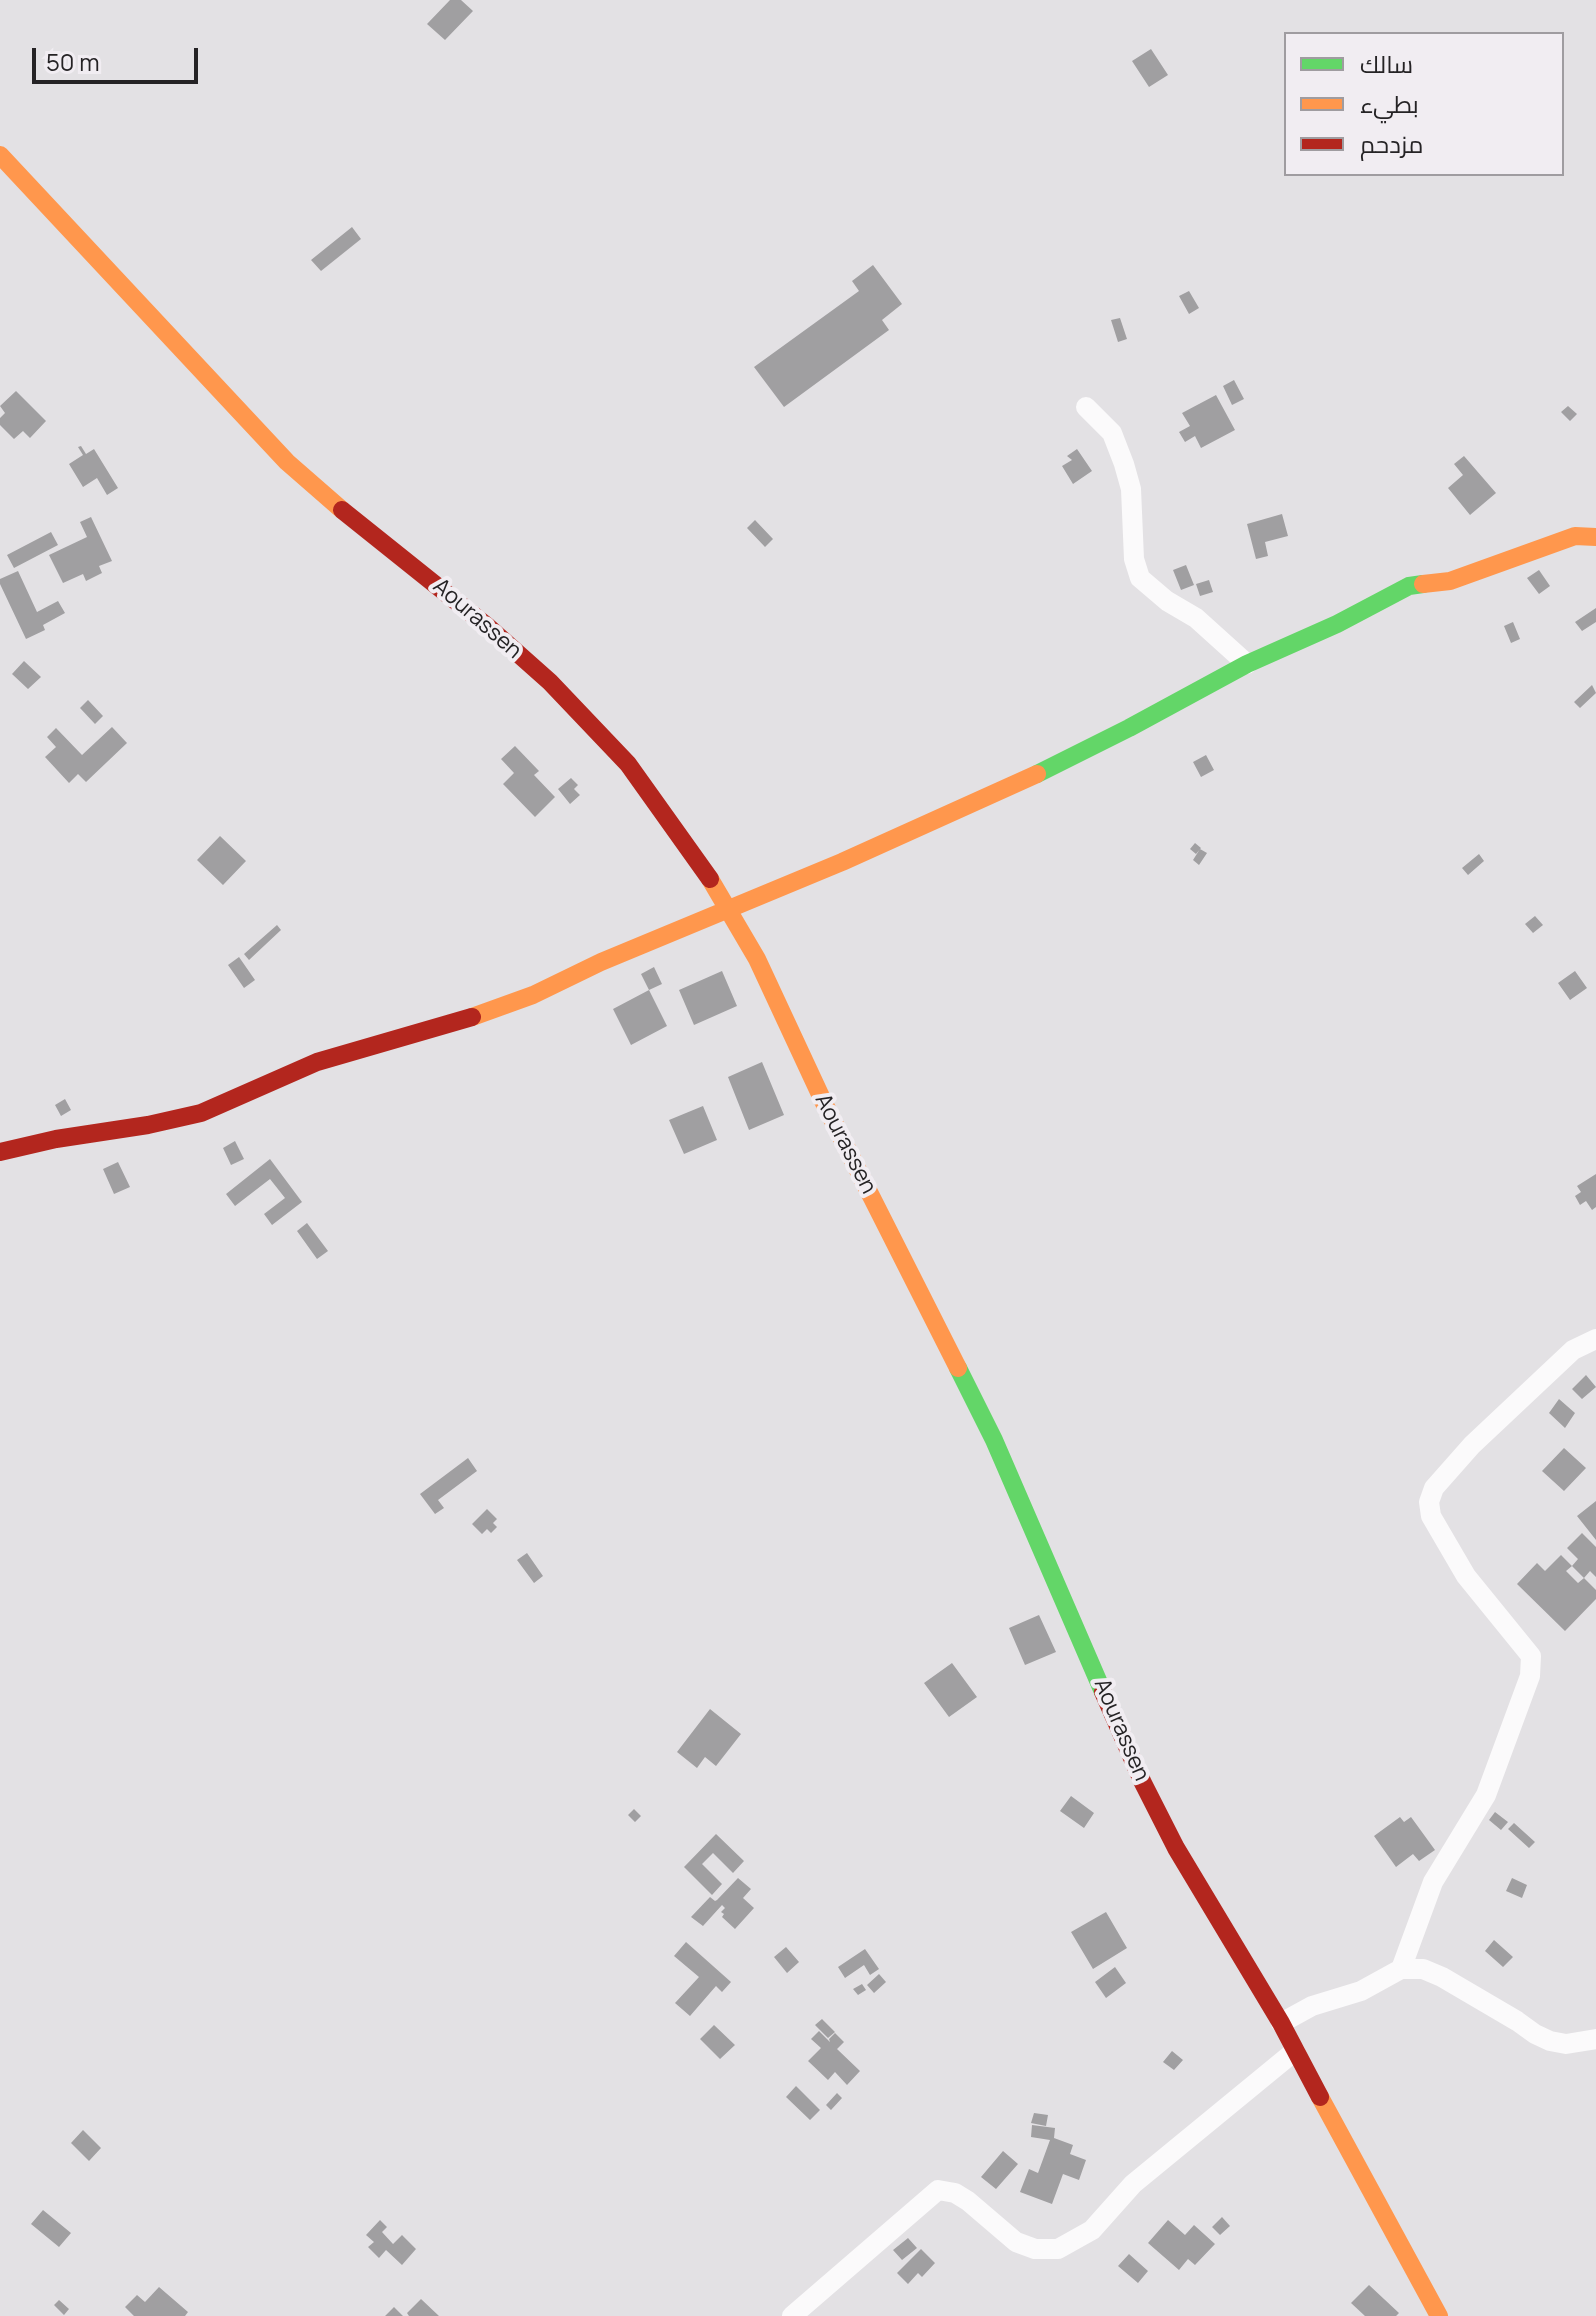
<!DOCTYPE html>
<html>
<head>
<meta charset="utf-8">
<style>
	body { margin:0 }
	#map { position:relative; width:1596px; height:2316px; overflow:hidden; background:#e3e1e4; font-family:Manrope,Cairo,sans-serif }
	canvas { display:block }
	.legend { position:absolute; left:1284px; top:32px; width:280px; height:144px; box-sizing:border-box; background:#f1edf2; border:2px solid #9f9ca0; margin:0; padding:10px 14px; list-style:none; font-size:24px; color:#252325 }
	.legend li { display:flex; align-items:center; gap:16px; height:40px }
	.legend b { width:40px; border:2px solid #9f9ca0 }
	.scale { position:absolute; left:32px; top:48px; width:166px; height:36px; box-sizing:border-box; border:4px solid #252325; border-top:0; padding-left:10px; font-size:24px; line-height:28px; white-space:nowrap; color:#252325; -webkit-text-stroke:6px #f1edf2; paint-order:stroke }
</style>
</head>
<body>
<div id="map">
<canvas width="1596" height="2316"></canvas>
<ul class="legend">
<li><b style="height:10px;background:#63d668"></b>سالك</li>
<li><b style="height:10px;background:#ff974d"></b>بطيء</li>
<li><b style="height:10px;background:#b3261e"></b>مزدحم</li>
</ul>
<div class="scale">50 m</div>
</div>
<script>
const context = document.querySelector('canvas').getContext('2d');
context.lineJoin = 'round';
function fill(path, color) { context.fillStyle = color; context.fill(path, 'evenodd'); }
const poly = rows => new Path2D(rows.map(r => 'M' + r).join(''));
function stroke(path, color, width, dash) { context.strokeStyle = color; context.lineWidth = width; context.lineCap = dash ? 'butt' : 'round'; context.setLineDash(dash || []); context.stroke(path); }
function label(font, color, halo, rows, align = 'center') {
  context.font = font + ' Manrope,sans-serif'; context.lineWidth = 8; context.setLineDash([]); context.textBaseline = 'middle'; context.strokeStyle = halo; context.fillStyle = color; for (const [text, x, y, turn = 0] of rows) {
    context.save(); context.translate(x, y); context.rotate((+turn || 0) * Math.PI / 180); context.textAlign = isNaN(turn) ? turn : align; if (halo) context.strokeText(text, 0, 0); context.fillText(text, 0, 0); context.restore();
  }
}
const building = poly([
	[450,0,461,0,473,11,445,40,427,24],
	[1151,49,1168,75,1149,87,1132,61],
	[352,227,361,239,321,271,311,260],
	[873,265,902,304,882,320,889,330,784,407,754,367,859,291,852,281],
	[1189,291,1199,308,1189,314,1179,296],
	[1120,318,1127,339,1118,342,1111,320],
	[1234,380,1244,399,1232,405,1223,386],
	[16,391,46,421,30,438,23,431,14,439,0,425,0,418,5,413,0,406],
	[1216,395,1235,430,1201,448,1195,436,1185,442,1179,432,1190,426,1182,413],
	[1568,406,1577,414,1570,421,1561,412],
	[81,446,86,454,94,449,118,488,107,495,97,478,83,487,69,464,83,455,78,447],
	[1077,449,1092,471,1073,484,1062,466,1072,460,1067,456],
	[1464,456,1496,493,1470,515,1448,488,1463,475,1454,464],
	[1282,514,1288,536,1265,542,1268,556,1256,559,1247,524],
	[91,517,112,561,99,566,102,573,86,581,83,574,63,583,49,555,87,537,80,522],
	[755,520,773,539,765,547,747,528],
	[51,532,58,545,14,568,7,555],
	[1186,565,1194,585,1181,590,1173,570],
	[1539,570,1550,586,1539,594,1527,578],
	[18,571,37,612,58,601,65,613,43,625,45,630,26,639,0,584,0,579],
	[1209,580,1213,592,1200,596,1196,584],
	[1596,608,1596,622,1582,631,1575,622],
	[1513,622,1520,639,1511,643,1504,626],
	[24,661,41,677,28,689,12,674],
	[1592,685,1596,693,1580,708,1574,702],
	[88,700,103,716,95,724,80,708],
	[112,727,127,743,86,782,78,774,69,783,45,757,56,747,47,737,56,728,82,755],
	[515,746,539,771,534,775,555,797,535,817,503,784,514,773,501,759],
	[1206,755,1214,770,1201,777,1193,762],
	[571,778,578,785,574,789,580,795,570,804,558,789],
	[220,836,246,861,223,885,197,860],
	[1195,843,1201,848,1196,854,1190,849],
	[1200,849,1207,853,1199,865,1193,860],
	[1479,854,1484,861,1468,875,1462,868],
	[1535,916,1543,925,1533,933,1525,924],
	[277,925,281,930,249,960,244,954],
	[239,957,255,980,244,988,228,965],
	[654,967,662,984,649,990,641,974],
	[722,971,737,1006,694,1025,679,990],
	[1575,971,1587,988,1570,1000,1558,983],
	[649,990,667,1026,631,1045,613,1009],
	[762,1062,784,1115,749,1130,728,1077],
	[65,1099,71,1110,61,1116,55,1105],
	[703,1106,717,1140,684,1154,669,1120],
	[235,1141,244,1159,231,1165,223,1148],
	[270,1159,302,1202,272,1225,264,1214,285,1198,270,1179,235,1206,226,1194],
	[118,1162,130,1187,114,1194,103,1169],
	[1596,1174,1596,1207,1592,1210,1586,1201,1580,1205,1575,1196,1581,1192,1577,1186],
	[307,1223,328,1251,317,1259,297,1231],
	[1586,1375,1596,1387,1582,1399,1572,1389],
	[1559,1399,1575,1413,1565,1428,1549,1413],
	[1564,1448,1586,1468,1564,1491,1542,1471],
	[468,1458,477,1471,438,1500,444,1508,435,1514,420,1494],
	[1596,1501,1596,1540,1577,1516],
	[487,1509,497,1519,493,1523,497,1527,491,1533,487,1529,482,1534,472,1524],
	[1582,1533,1596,1547,1596,1577,1590,1571,1584,1578,1572,1566,1578,1559,1567,1548],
	[527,1553,543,1576,534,1583,517,1560],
	[1561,1555,1572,1566,1566,1571,1578,1583,1584,1578,1596,1590,1596,1599,1565,1631,1517,1584,1537,1563,1545,1571],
	[1039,1615,1056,1652,1025,1665,1009,1628],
	[952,1663,977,1697,949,1717,924,1683],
	[710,1709,741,1734,716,1766,705,1757,697,1768,677,1752],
	[1071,1796,1094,1813,1084,1828,1060,1811],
	[634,1809,641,1816,635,1822,628,1815],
	[1495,1812,1508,1822,1501,1830,1489,1820],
	[1400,1817,1404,1822,1411,1817,1435,1850,1419,1861,1413,1854,1396,1867,1374,1836],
	[1514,1823,1535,1842,1529,1848,1508,1829],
	[716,1834,744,1861,733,1873,713,1853,702,1864,722,1884,712,1895,684,1867],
	[738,1878,751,1889,743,1898,754,1908,735,1929,722,1917,724,1914,721,1912,725,1908,722,1905,703,1926,691,1917,710,1897,715,1901,717,1900],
	[1512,1878,1527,1885,1522,1898,1506,1891],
	[1106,1912,1127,1948,1093,1969,1071,1932],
	[1494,1940,1513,1957,1503,1967,1485,1951],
	[686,1942,731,1982,722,1992,716,1986,690,2016,675,2003,699,1977,674,1956],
	[786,1947,799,1962,787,1973,774,1957],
	[865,1949,879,1969,870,1975,864,1965,845,1978,838,1967],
	[1115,1967,1126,1983,1106,1998,1095,1982],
	[879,1974,886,1982,874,1993,867,1985],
	[862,1984,866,1990,858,1995,853,1989],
	[822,2019,835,2032,828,2038,815,2025],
	[714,2025,735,2045,720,2059,700,2039],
	[819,2031,830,2042,829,2039,835,2033,844,2042,837,2049,860,2071,847,2085,835,2072,828,2080,808,2061,821,2048,811,2039],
	[1172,2051,1183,2060,1174,2070,1163,2062],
	[796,2086,820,2110,810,2120,786,2097],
	[837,2093,842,2098,831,2110,826,2105],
	[1034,2113,1048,2115,1046,2126,1031,2123],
	[1032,2125,1055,2128,1054,2138,1073,2145,1070,2154,1086,2160,1079,2180,1063,2174,1052,2204,1020,2192,1029,2169,1038,2173,1050,2140,1031,2137],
	[83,2130,101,2148,89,2161,71,2143],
	[1003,2151,1018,2164,996,2189,981,2177],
	[43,2210,71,2233,59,2247,31,2224],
	[1222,2217,1230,2226,1220,2235,1212,2227],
	[380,2220,387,2227,382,2232,393,2244,402,2235,416,2249,402,2265,386,2250,379,2258,368,2247,374,2242,366,2235],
	[1168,2220,1185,2235,1194,2225,1215,2244,1195,2265,1188,2259,1179,2270,1148,2243],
	[908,2238,917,2248,902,2260,893,2250],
	[921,2249,935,2263,922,2277,918,2273,908,2284,897,2273],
	[1129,2254,1148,2271,1138,2283,1118,2266],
	[1369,2285,1399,2313,1396,2316,1365,2316,1351,2303],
	[159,2287,188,2312,185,2316,134,2316,125,2307,137,2295,145,2302],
	[421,2299,439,2316,409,2316,407,2313],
	[59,2300,69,2309,64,2315,54,2305],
	[394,2307,403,2316,385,2316]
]);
const street = poly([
	[1086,407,1112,433,1124,464,1131,489,1134,559,1140,578,1167,601,1196,618,1247,664],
	[1401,1969,1433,1882,1486,1795,1530,1676,1531,1656,1466,1576,1431,1516,1429,1502,1434,1488,1472,1445,1573,1350,1596,1339],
	[1281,2023,1312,2006,1361,1991,1401,1969,1423,1969,1442,1977,1517,2021,1535,2034,1550,2041,1566,2044,1596,2039],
	[792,2316,938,2190,955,2193,968,2201,1016,2242,1035,2249,1058,2249,1092,2230,1133,2184,1295,2051]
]);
const fast = poly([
	[1037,774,1129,728,1247,664,1337,624,1409,586,1423,584],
	[958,1368,994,1440,1103,1692]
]);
const slow = poly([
	[0,155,287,462,342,510],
	[1423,584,1450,581,1575,536,1596,537],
	[710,879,757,959,824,1103,958,1368],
	[472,1017,533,995,601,962,842,862,1037,774],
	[1320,2097,1439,2316]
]);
const jam = poly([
	[342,510,487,626,550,682,628,764,710,879],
	[0,1152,56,1139,148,1125,201,1113,317,1062,472,1017],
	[1103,1692,1143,1783,1176,1848,1281,2023,1320,2097]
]);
const streetNames = [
	["Aourassen",477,619,41],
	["Aourassen",845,1144,63],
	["Aourassen",1121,1730,67]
];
fill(building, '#a09fa1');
stroke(street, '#fbfafb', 20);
stroke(fast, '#63d668', 18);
stroke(slow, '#ff974d', 18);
stroke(jam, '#b3261e', 18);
label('22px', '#252325', '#f1edf2', streetNames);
</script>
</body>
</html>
